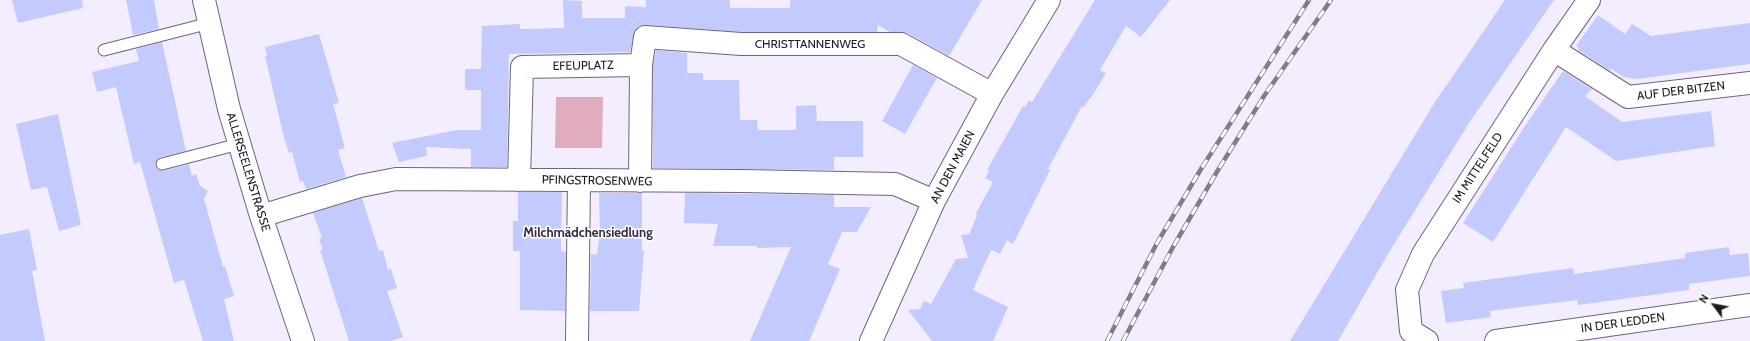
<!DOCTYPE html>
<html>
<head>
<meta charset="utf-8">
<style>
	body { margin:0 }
	#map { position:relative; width:1750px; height:341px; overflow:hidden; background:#f4edff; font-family:Cabin,sans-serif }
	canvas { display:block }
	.north { position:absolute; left:1694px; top:285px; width:40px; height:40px; -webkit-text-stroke:3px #fff; paint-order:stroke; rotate:302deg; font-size:11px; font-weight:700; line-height:16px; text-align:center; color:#1e1923 }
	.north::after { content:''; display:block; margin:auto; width:14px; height:18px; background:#1e1923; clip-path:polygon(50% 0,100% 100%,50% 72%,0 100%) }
</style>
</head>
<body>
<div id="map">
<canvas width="1750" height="341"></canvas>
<div class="north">N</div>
</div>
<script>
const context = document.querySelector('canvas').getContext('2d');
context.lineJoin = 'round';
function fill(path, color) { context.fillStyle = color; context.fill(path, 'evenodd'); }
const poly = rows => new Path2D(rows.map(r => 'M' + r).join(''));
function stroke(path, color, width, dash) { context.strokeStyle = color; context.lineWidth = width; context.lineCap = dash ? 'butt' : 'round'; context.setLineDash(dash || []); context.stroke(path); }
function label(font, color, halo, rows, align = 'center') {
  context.font = font + ' Cabin,sans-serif'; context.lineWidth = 3; context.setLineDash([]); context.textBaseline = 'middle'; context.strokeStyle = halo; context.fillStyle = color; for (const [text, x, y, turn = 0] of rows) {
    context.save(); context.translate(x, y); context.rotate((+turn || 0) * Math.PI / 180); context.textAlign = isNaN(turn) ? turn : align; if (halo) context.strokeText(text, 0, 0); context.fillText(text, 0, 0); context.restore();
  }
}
const green = poly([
	[556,97,603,97,602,148,555,148]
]);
const building = poly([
	[12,0,82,0,83,8,18,23],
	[126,0,154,0,159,29,133,35],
	[563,0,582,1,582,18,625,18,625,6,646,7,646,0,730,0,730,8,790,8,790,0,982,0,949,56,907,33,890,32,878,25,877,32,741,32,646,25,640,26,635,30,630,52,509,54,507,167,471,167,471,149,426,147,427,156,399,162,392,143,457,130,481,130,481,90,465,90,465,69,481,69,482,26,520,24,520,29,564,28],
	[1095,0,1170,0,1141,37,1126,26,1100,70,1106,73,1091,98,1090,98,1084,107,1082,106,1048,169,1050,170,1013,244,1007,240,1000,254,991,250,973,290,1008,307,993,341,932,341,908,310,920,309,924,301,931,304,956,259,968,258,961,235,969,234,977,216,976,213,993,182,985,178,989,171,987,170,1023,106,1025,107,1029,100,1032,102],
	[1505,0,1554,0,1469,123,1388,254,1338,341,1290,341,1435,102],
	[1598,15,1625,34,1632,24,1651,36,1750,23,1750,64,1637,79,1624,77,1611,69,1609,70,1578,50,1579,48,1576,46],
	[319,34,339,103,333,104,345,148,338,150,346,177,306,189,303,181,300,182,292,152,289,153,284,138,265,56,267,56,265,47],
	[162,42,186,151,160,157,157,159,155,165,157,169,163,171,189,164,192,176,196,174,200,186,208,191,204,199,223,267,225,266,234,296,224,299,234,341,203,341,184,280,174,283,140,162,134,164,116,87,97,92,92,72,139,61,136,49],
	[656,50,687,53,687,73,703,73,703,80,739,80,740,120,757,120,758,130,796,130,796,106,816,105,817,121,863,121,863,157,834,157,834,170,653,168,653,66],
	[913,65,937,78,905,134,882,121],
	[1563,71,1592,89,1585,96,1622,122,1711,111,1715,146,1616,161,1566,127,1493,242,1463,223,1523,129],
	[58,114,81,225,59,231,47,187,31,190,16,124],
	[518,192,562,192,561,251,566,252,565,311,520,310,520,251,513,251,513,221,518,221],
	[599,193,642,193,642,251,644,251,639,311,590,311,591,254,597,255,600,233],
	[685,193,834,195,834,207,871,207,857,232,842,232,828,264,840,269,809,341,750,341,791,247,757,248,757,246,713,246,718,224,684,223],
	[362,198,379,251,383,250,388,270,391,269,397,288,387,291,403,337,391,341,349,341,320,250,323,250,319,239,322,238,313,213],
	[29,229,37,270,32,271,45,341,0,341,0,235],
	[1729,247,1730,255,1748,253,1750,276,1689,284,1689,290,1578,305,1577,300,1490,311,1491,317,1446,323,1441,291,1464,288,1463,283,1573,268,1574,274,1685,258,1685,253]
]);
const lane = poly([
	[104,50,210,23],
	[162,164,239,144]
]);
const street = poly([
	[204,0,229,109,261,216,303,341],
	[1554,50,1628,97,1750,83],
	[641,65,645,37,741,44,901,44,992,94],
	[519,180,522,67,641,65,640,181],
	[261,216,360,186,396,179,743,181,895,184,934,201],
	[577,341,579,181],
	[871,341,934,201,992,94,1049,0],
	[1427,341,1411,331,1407,290,1423,254,1554,50,1589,0],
	[1496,341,1750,305]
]);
const rail = poly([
	[1107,341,1157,243,1201,169,1309,0],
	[1123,341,1173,247,1218,170,1264,96,1331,0]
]);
const streetNames = [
	["CHRISTTANNENWEG",810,44],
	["EFEUPLATZ",583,66,-1],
	["AUF DER BITZEN",1681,91,-7],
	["AN DEN MAIEN",953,167,-62],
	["IM MITTELFELD",1478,168,-57],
	["ALLERSEELENSTRASSE",248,172,73],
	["PFINGSTROSENWEG",597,181,1],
	["IN DER LEDDEN",1623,323,-8]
];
const neighbourhoodNames = [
	["Milchmädchensiedlung",588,233]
];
fill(green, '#dfadbb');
fill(building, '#c3cbfe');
stroke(lane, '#6f637d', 13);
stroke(street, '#6f637d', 24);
stroke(lane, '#fff', 11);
stroke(street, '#fff', 22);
stroke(rail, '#827c8a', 4.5);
stroke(rail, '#fff', 3, [9]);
label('12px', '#1e1923', '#fff', streetNames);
label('bold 13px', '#352b42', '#fff', neighbourhoodNames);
</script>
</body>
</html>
